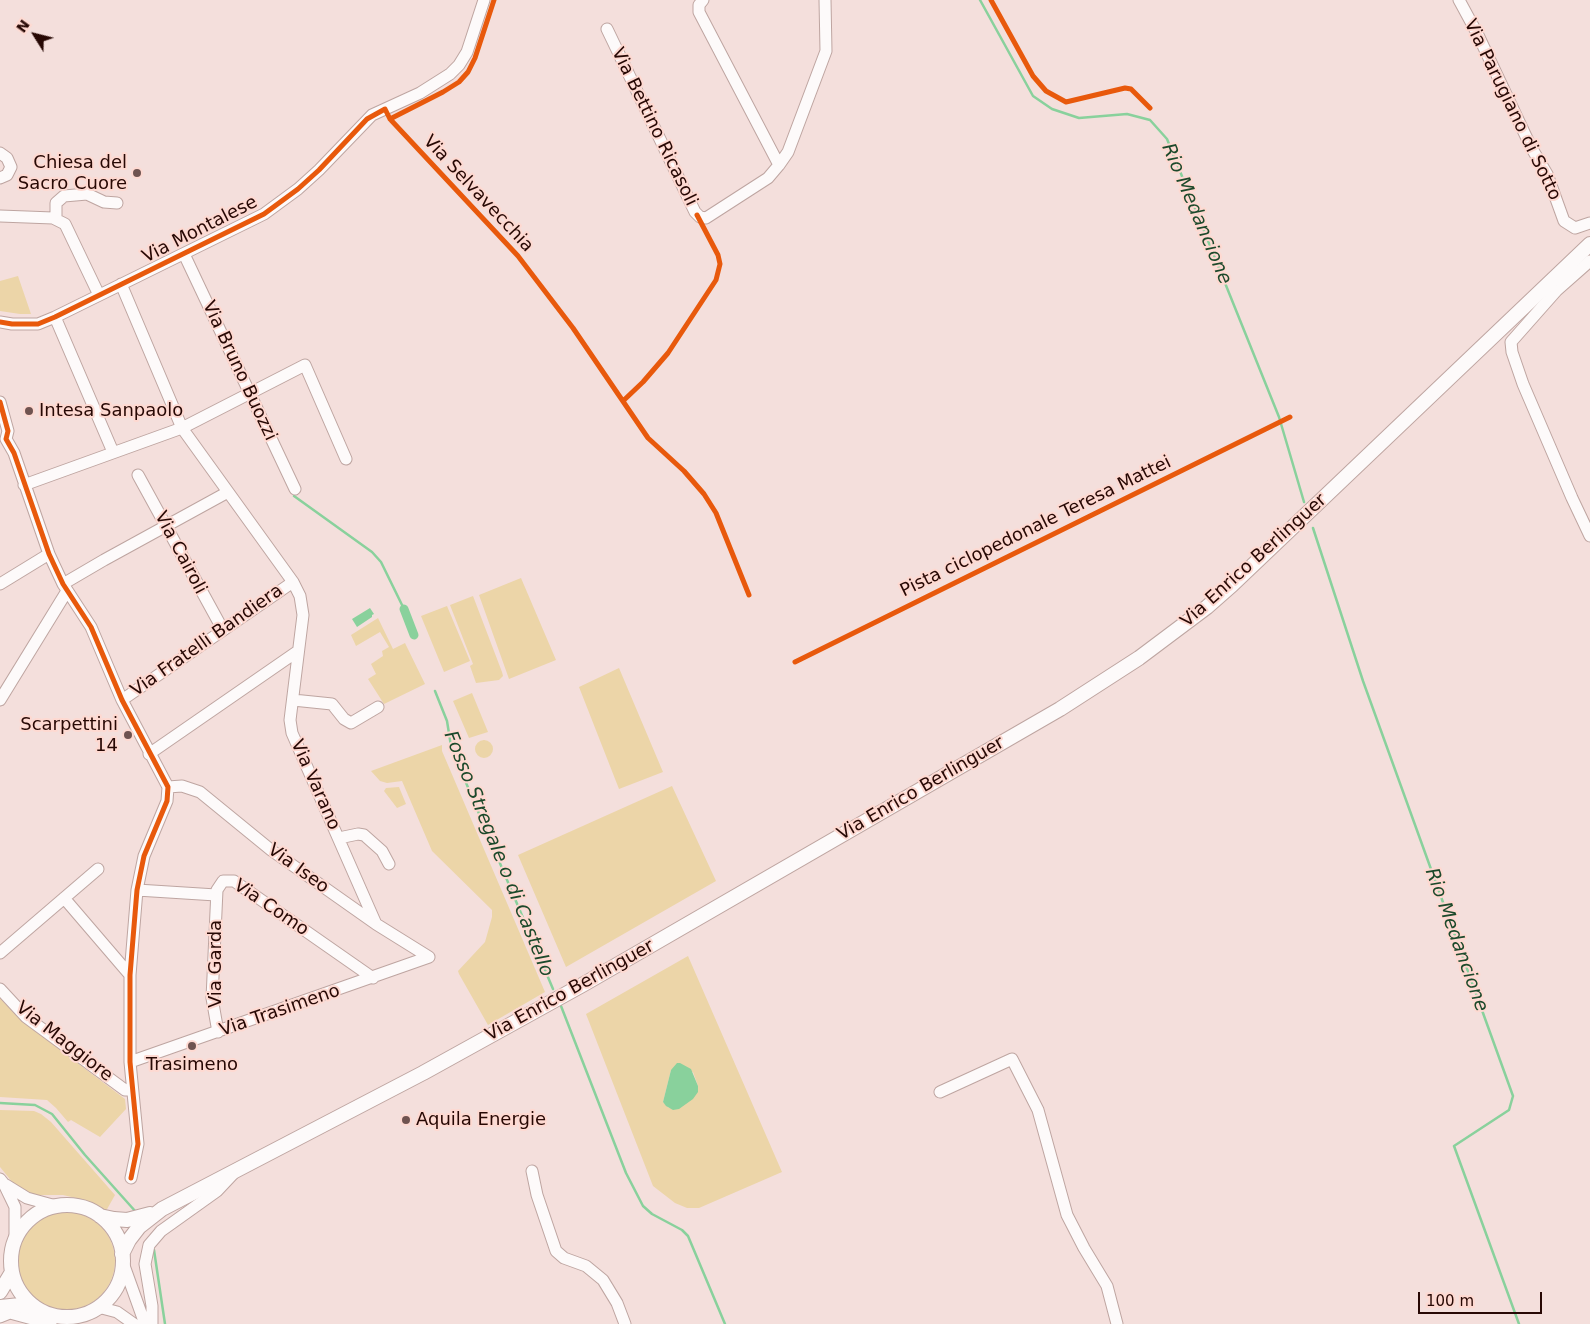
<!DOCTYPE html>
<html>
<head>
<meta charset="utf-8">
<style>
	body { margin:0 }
	#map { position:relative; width:1590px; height:1324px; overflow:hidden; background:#f4dfdc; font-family:"DejaVu Sans",sans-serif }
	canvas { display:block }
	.north { position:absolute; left:10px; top:10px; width:50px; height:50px; -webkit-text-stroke:4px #fed9d1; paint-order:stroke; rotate:306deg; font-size:14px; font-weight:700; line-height:20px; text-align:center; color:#270804 }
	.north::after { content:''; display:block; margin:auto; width:18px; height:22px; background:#270804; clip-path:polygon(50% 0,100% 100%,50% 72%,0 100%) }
	.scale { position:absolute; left:1418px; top:1292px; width:124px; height:22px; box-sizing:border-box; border:2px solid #270804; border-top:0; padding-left:6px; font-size:15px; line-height:18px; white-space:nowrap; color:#270804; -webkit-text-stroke:4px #fed9d1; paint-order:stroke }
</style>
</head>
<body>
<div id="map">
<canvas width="1590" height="1324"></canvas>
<div class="north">N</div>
<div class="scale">100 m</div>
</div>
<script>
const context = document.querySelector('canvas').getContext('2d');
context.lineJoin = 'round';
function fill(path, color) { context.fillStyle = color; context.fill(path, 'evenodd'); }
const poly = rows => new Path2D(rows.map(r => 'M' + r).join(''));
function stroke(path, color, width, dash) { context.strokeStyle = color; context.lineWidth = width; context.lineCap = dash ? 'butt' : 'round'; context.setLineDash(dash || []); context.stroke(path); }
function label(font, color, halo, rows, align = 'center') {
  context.font = font + ' "DejaVu Sans",sans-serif'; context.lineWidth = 4; context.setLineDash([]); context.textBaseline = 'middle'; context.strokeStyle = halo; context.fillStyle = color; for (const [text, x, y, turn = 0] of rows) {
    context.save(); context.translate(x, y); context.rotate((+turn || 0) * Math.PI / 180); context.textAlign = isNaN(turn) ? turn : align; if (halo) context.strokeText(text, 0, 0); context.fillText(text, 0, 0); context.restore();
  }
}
const green = poly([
	[18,276,31,314,20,314,0,311,0,281],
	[521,578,556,660,509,679,479,595],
	[473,596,502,672,503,676,499,680,476,683,470,666,473,664,450,605],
	[447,606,470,661,444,672,421,616],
	[378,618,393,649,405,643,425,684,384,704,368,679,376,674,371,664,383,656,382,651,389,647,380,632,356,646,351,635],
	[619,668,663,772,619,789,579,687],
	[472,693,488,732,469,738,453,701],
	'475 749a9 9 0 1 1 18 0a9 9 0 1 1-18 0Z',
	[442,745,442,751,545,992,488,1025,459,974,458,971,485,942,492,917,492,910,432,851,402,781,387,783,380,781,371,771],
	[672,786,716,881,566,967,518,855],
	[399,787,406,804,397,808,384,791,386,788],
	[688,956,782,1172,699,1208,687,1208,675,1203,653,1186,586,1014],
	[671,1070,693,1072,698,1086,669,1108,663,1102],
	[0,998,23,1022,125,1099,126,1109,100,1137,71,1120,68,1122,56,1108,47,1100,0,1097],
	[0,1110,34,1111,41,1114,51,1122,115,1195,106,1211,84,1200,63,1195,33,1195,13,1183,0,1167],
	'17 1261a49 49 0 1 1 98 0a49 49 0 1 1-98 0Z'
]);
const water = poly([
	[370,608,374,614,372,615,372,617,357,627,352,619],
	[677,1063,680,1063,691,1069,698,1086,698,1092,693,1099,679,1109,673,1110,666,1106,663,1102,671,1070]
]);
const stream = poly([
	[980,0,1033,96,1052,109,1079,118,1127,114,1150,120,1167,139,1279,417,1304,502],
	[294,496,372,552,381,562,404,609],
	[1313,528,1363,681,1513,1096,1509,1110,1454,1146,1519,1324],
	[435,691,447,721,451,746,456,759,553,989],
	[561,1006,626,1173,643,1206,652,1214,682,1230,688,1236,725,1324],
	[0,1103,35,1105,52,1114,85,1155,136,1212],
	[154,1250,165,1324]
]);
const canal = poly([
	[404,609,414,635]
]);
const minor = poly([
	[703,0,699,5,699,12,779,165],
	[1459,0,1478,35,1531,147,1547,174,1564,221,1575,228,1590,223],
	[607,29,695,212,700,217,706,218,768,178,779,165,788,152,826,51,825,0],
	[0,153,7,158,11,167,7,175,0,178],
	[0,216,53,218,65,224,99,295],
	[56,219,56,203,64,196,87,194,104,202,117,203],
	[184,254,295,489],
	[1590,261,1557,290,1511,342,1512,352,1523,384,1572,498,1590,536],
	[121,284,182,428,293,582,300,596,303,615,290,720,292,733,376,924],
	[55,317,113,452],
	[0,322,12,324,38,324,55,317,264,214,298,189,319,170,372,115,420,93,450,74,459,65,467,52,484,0],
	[0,402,8,431,6,439,14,453,49,554,63,584,91,627,122,700,168,787,167,801,144,856,137,890,130,975,130,1062,138,1144,131,1178],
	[138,475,223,630],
	[24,485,182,428,305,365,346,459],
	[0,584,49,554],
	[63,584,104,560,228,492],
	[0,700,67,591],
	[122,700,293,582],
	[293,700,332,704,344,719,351,723,378,707],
	[149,754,298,651],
	[168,787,182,786,200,792,271,850,376,924,429,957],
	[339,838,358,834,364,835,382,851,389,864],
	[137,890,216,895],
	[64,898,130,975],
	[0,953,98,869],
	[0,989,26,1017,125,1090,132,1090],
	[218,1032,212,998,217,890,223,881,234,881,373,978],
	[130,1062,429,957],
	[940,1092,1012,1059,1038,1110,1067,1215,1084,1248,1107,1286,1117,1324],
	[532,1171,537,1195,556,1251,564,1258,586,1266,603,1280,617,1303,625,1324],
	[0,1179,4,1184,15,1207,15,1240],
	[6,1185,27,1198,56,1206],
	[122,1260,145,1324],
	[98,1307,117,1312,134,1324],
	[0,1317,10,1313,51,1324],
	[152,1324,152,1306,145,1264,149,1245,161,1231,217,1191,233,1174]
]);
const major = poly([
	'11 1261a56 56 0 1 1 112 0a56 56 0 1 1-112 0Z',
	[100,1216,114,1219,127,1220,150,1214],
	[122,1254,129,1240,139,1227,162,1209,423,1073,584,984,1060,709,1139,658,1207,607,1232,585,1590,244],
	[0,1292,12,1272],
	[0,1307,20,1305,36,1308]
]);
const cycleway = poly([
	[991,0,1033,76,1046,91,1066,102,1125,88,1131,89,1150,108],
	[390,119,443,92,459,82,468,72,475,58,494,0],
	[0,322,12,324,38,324,55,317,264,214,298,189,319,170,367,119,385,109,390,119,518,256,573,328,648,438,684,471,704,494,716,513,749,595],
	[623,401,643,382,668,353,716,280,720,264,718,255,697,215],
	[0,402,8,431,6,439,14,453,49,554,63,584,91,627,122,700,168,787,167,801,144,856,137,890,130,975,130,1062,138,1144,131,1178],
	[795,662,1290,417]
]);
const markers = [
	[137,173,5,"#6f5350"],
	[29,411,5,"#6f5350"],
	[128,735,5,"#6f5350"],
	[192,1046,5,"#6f5350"],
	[406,1120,5,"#6f5350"]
];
const streetNames = [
	["Via Parugiano di Sotto",1512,110,64],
	["Via Bettino Ricasoli",654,127,64],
	["Via Selvavecchia",478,194,47],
	["Via Montalese",200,230,-27],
	["Via Bruno Buozzi",239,371,65],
	["Pista ciclopedonale Teresa Mattei",1036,527,-26],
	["Via Cairoli",180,553,62],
	["Via Enrico Berlinguer",1254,561,-42],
	["Via Fratelli Bandiera",207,641,-35],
	["Via Varano",315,785,66],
	["Via Enrico Berlinguer",921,789,-30],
	["Via Iseo",298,869,36],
	["Via Como",271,908,34],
	["Via Garda",216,964,-90],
	["Via Enrico Berlinguer",570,991,-29],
	["Via Trasimeno",280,1011,-19],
	["Via Maggiore",64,1042,38]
];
const poiNames = [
	["Chiesa del",127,163],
	["Sacro Cuore",127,184],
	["Intesa Sanpaolo",39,411,"left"],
	["Scarpettini",118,725],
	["14",118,746],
	["Trasimeno",192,1065,"center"],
	["Aquila Energie",416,1120,"left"]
];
const waterNames = [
	["Rio Medancione",1196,214,67],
	["Fosso Stregale o di Castello",498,854,68],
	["Rio Medancione",1456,940,70]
];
fill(green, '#ecd5a8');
fill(water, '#89d19c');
stroke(stream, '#89d19c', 2.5);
stroke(canal, '#89d19c', 9);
stroke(minor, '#bea5a1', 13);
stroke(major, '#bea5a1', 16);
stroke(minor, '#fdfafa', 11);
stroke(major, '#fdfafa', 14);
stroke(cycleway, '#e8590c', 5);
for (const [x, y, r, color] of markers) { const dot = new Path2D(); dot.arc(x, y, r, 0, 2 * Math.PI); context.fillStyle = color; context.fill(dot); stroke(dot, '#fed9d1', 2); }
label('18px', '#270804', '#fed9d1', streetNames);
label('18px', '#270804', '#fed9d1', poiNames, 'right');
label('italic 19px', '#1c492b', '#fed9d1', waterNames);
</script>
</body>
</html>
